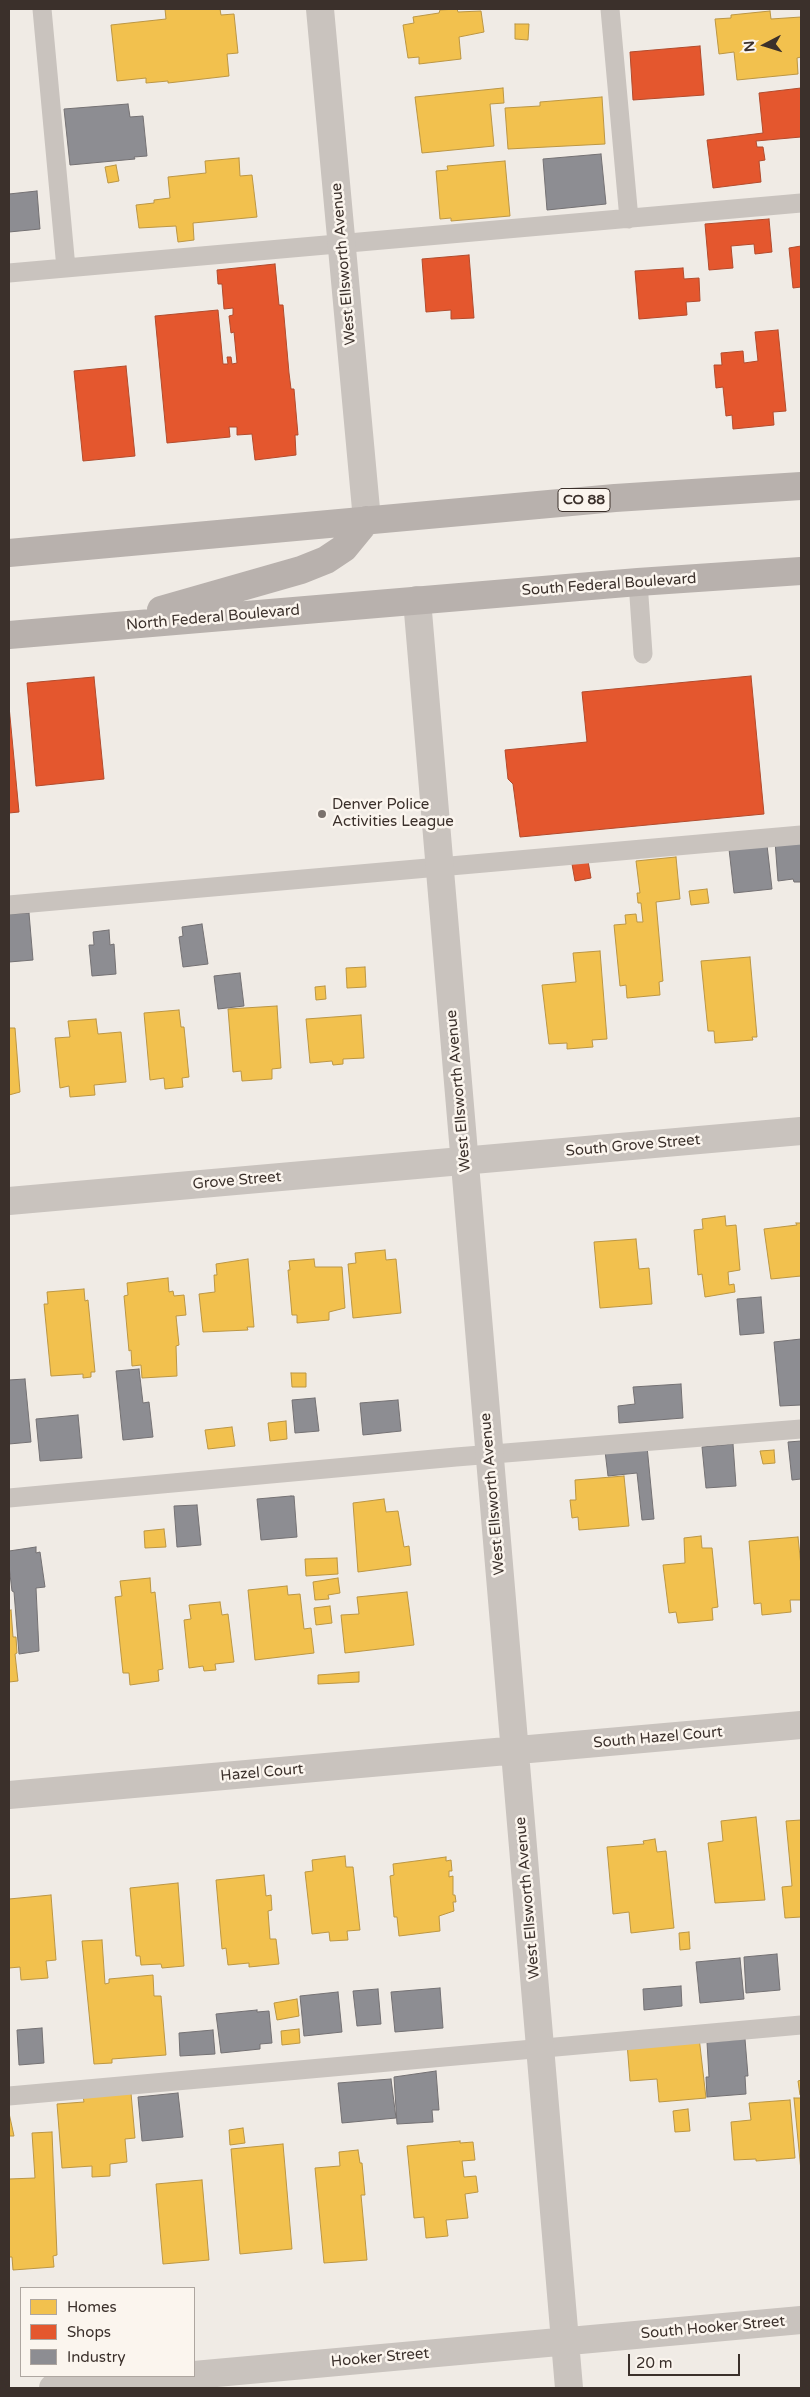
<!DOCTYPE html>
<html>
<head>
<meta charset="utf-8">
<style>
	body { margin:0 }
	#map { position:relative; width:810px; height:2397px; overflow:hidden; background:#f0ebe5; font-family:"Varela Round",sans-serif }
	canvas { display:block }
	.frame { position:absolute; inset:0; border:10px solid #3b302b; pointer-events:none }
	.legend { position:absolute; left:20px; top:2287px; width:175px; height:90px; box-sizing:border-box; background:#fbf5ee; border:1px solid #aea6a0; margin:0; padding:6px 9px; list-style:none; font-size:15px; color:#3b302b }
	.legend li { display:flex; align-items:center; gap:10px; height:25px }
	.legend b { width:25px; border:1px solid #aea6a0 }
	.north { position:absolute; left:740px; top:20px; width:50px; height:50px; -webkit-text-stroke:4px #fbf5ee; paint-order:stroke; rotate:265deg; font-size:14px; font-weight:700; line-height:20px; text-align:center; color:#3b302b }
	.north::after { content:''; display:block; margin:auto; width:18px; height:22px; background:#3b302b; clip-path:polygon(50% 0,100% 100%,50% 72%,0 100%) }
	.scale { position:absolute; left:628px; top:2354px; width:112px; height:22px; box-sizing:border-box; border:2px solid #3b302b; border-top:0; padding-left:6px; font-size:15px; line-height:18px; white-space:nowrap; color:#3b302b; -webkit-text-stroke:4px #fbf5ee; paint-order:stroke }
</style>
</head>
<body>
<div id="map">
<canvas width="810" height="2397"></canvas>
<div class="frame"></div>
<ul class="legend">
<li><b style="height:14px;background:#f2c14e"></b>Homes</li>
<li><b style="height:14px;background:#e4572e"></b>Shops</li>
<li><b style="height:14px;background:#8d8d92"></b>Industry</li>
</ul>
<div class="north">N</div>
<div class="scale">20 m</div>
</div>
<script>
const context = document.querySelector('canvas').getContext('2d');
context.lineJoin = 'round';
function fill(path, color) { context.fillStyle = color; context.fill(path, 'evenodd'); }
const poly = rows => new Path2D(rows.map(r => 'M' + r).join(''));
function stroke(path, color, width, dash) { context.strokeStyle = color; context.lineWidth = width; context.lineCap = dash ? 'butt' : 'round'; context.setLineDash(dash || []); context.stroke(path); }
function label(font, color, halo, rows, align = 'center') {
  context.font = font + ' "Varela Round",sans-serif'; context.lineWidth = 5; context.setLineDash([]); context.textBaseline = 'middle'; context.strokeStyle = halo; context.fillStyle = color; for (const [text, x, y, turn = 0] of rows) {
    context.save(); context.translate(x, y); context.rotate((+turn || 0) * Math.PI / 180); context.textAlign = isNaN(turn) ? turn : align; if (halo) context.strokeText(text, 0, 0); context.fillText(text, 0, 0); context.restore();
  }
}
const homes = poly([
	[165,9,220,9,221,15,234,14,238,53,227,54,229,76,168,83,168,81,146,83,146,78,117,81,111,25,166,19,165,9],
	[457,9,458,12,481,11,484,32,459,37,461,59,419,64,419,57,408,58,403,25,414,23,413,17,439,13,440,10,457,9],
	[770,11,771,19,801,17,801,57,797,58,798,74,737,80,734,52,719,54,715,19,731,18,731,15,770,11],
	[515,24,529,24,528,40,515,39,515,24],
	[503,88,504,103,490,104,494,146,422,153,415,97,503,88],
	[602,97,605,144,508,149,505,108,540,106,540,102,602,97],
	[239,158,240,176,252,175,257,217,193,223,194,240,178,242,176,226,139,228,136,205,154,203,154,200,170,198,168,177,206,173,205,161,239,158],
	[505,161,510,216,451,221,451,218,440,219,436,171,448,170,447,166,505,161],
	[116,165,119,181,108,183,105,167,116,165],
	[676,857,680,899,656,902,663,981,659,982,660,995,627,998,626,985,620,986,614,925,626,924,625,915,636,914,637,922,643,922,641,903,638,903,637,893,640,893,636,861,676,857],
	[707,889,709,903,691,905,689,891,707,889],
	[600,951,607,1039,592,1040,593,1047,567,1049,567,1043,549,1044,542,985,576,982,573,953,600,951],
	[750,957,757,1037,752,1037,753,1040,715,1043,714,1031,708,1031,701,961,750,957],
	[365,967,366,987,347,988,346,968,365,967],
	[325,986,326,999,316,1000,315,987,325,986],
	[277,1006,281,1068,272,1069,272,1079,242,1081,241,1071,233,1072,228,1009,277,1006],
	[179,1010,181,1027,184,1027,189,1077,182,1078,183,1087,165,1089,164,1078,150,1080,144,1013,179,1010],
	[361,1015,364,1058,343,1059,343,1064,333,1065,332,1061,310,1063,306,1019,361,1015],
	[96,1019,98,1034,121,1032,126,1082,94,1085,95,1095,70,1097,69,1086,60,1088,55,1038,70,1037,68,1021,96,1019],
	[9,1028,15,1028,20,1092,9,1095,9,1028],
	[725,1216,726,1226,736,1225,740,1270,728,1272,729,1285,734,1284,735,1292,705,1297,702,1274,698,1275,694,1230,703,1229,702,1219,725,1216],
	[796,1223,801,1223,801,1276,771,1279,764,1229,797,1225,796,1223],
	[636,1239,639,1269,649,1268,652,1304,600,1308,594,1242,636,1239],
	[385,1250,386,1260,396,1259,401,1313,353,1318,348,1264,356,1263,355,1253,385,1250],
	[248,1259,254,1327,247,1327,248,1330,203,1332,199,1294,215,1292,214,1275,217,1275,216,1264,248,1259],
	[314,1259,315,1267,342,1267,345,1308,329,1312,329,1320,297,1323,297,1315,292,1315,288,1270,290,1270,289,1261,314,1259],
	[168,1278,169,1292,173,1291,174,1296,184,1295,186,1315,176,1316,179,1345,176,1346,177,1376,142,1378,141,1365,132,1366,131,1350,129,1351,124,1296,128,1295,127,1283,168,1278],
	[84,1289,85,1301,88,1300,95,1372,91,1372,91,1377,83,1378,83,1374,51,1376,44,1304,48,1304,47,1292,84,1289],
	[291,1373,306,1373,306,1387,292,1387,291,1373],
	[286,1421,287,1439,270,1441,268,1423,286,1421],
	[232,1427,235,1446,208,1449,205,1430,232,1427],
	[774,1450,775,1463,763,1464,760,1451,774,1450],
	[624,1476,629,1526,579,1530,578,1517,572,1518,570,1500,576,1500,575,1480,624,1476],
	[384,1499,386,1512,398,1511,404,1547,409,1546,411,1565,358,1572,353,1503,384,1499],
	[164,1529,166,1547,145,1548,144,1531,164,1529],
	[701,1536,702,1548,712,1548,718,1607,712,1608,713,1620,678,1623,676,1612,669,1613,663,1565,685,1563,684,1538,701,1536],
	[798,1537,801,1566,801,1600,790,1600,791,1612,762,1615,761,1603,754,1604,749,1541,798,1537],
	[337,1558,338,1574,306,1576,305,1559,337,1558],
	[150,1578,151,1593,155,1592,163,1669,158,1670,159,1681,130,1685,129,1673,123,1673,115,1597,122,1596,120,1581,150,1578],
	[338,1578,340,1593,328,1595,329,1599,315,1600,313,1582,338,1578],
	[287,1586,288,1595,300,1594,304,1629,311,1628,314,1653,255,1660,248,1590,287,1586],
	[407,1592,414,1645,345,1653,341,1615,359,1614,357,1597,407,1592],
	[220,1602,222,1615,228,1614,234,1662,215,1664,216,1670,204,1671,203,1666,189,1668,184,1620,191,1619,189,1605,220,1602],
	[330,1606,332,1623,316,1625,314,1608,330,1606],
	[11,1610,13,1637,16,1637,17,1653,15,1654,18,1681,9,1682,9,1692,9,1611,11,1610],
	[359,1672,359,1682,318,1684,318,1675,359,1672],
	[756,1817,765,1900,715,1903,708,1843,723,1841,721,1821,756,1817],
	[801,1820,801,1917,785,1918,782,1887,792,1886,786,1821,801,1820],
	[655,1839,657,1852,666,1851,674,1928,631,1933,629,1912,613,1914,607,1847,644,1844,643,1841,655,1839],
	[345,1856,346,1867,353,1867,360,1930,347,1931,348,1940,330,1941,329,1932,312,1934,305,1872,313,1871,312,1860,345,1856],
	[446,1857,446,1861,451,1860,452,1871,449,1871,449,1877,453,1876,453,1895,455,1895,456,1902,453,1902,454,1911,439,1916,440,1931,399,1936,397,1917,394,1917,390,1876,394,1875,393,1864,446,1857],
	[264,1875,266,1896,271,1895,272,1910,268,1911,270,1939,276,1939,279,1964,249,1967,249,1963,228,1965,226,1948,222,1949,216,1880,264,1875],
	[178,1883,184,1966,162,1968,161,1964,141,1965,140,1956,136,1956,130,1888,178,1883],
	[51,1895,56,1960,46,1961,48,1978,21,1980,20,1967,9,1968,9,1899,51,1895],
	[689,1932,690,1949,680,1950,679,1933,689,1932],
	[102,1940,105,1984,109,1983,109,1979,153,1975,154,1996,161,1996,166,2055,112,2059,112,2063,94,2064,82,1941,102,1940],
	[297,1999,299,2016,277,2020,274,2003,297,1999],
	[299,2029,300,2043,282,2045,281,2031,299,2029],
	[699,2037,706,2098,659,2102,657,2079,630,2081,627,2043,699,2037],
	[801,2080,801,2095,800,2095,798,2081,801,2080],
	[131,2093,135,2138,125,2139,127,2162,110,2164,110,2176,92,2177,92,2166,62,2168,57,2104,84,2102,83,2096,131,2093],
	[794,2098,801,2098,801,2171,794,2098],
	[790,2100,795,2158,756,2161,756,2159,734,2160,731,2122,751,2120,749,2103,790,2100],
	[688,2109,690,2131,675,2132,673,2111,688,2109],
	[9,2113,14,2136,9,2136,9,2113],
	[243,2128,245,2143,230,2145,229,2130,243,2128],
	[52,2132,57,2255,53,2256,54,2267,13,2270,12,2257,9,2257,9,2179,35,2178,32,2133,52,2132],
	[460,2141,460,2143,473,2142,475,2160,462,2161,464,2177,476,2176,478,2192,465,2194,468,2218,446,2220,448,2236,426,2238,424,2217,414,2218,407,2146,460,2141],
	[283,2144,292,2249,240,2254,231,2149,283,2144],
	[358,2150,360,2163,362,2163,365,2195,361,2195,367,2260,324,2263,315,2168,340,2166,339,2152,358,2150],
	[202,2180,209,2260,163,2264,156,2184,202,2180]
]);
const shops = poly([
	[700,46,704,95,633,100,630,52,700,46],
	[801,88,801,137,756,141,757,147,763,147,765,160,759,161,761,182,713,188,707,140,763,133,759,93,801,88],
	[769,219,772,252,755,254,754,244,731,246,733,268,709,270,705,224,769,219],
	[801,246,801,287,793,288,789,248,801,246],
	[469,255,474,318,451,319,451,310,426,312,422,259,469,255],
	[275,264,279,305,283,305,289,373,291,389,294,389,298,435,295,435,296,455,255,460,252,434,237,435,237,427,229,427,230,437,167,443,155,316,218,310,223,364,228,364,227,357,231,357,232,364,237,363,234,332,231,333,229,316,233,315,233,308,224,309,222,284,218,284,217,270,275,264],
	[683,268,684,279,699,278,700,301,686,302,687,315,639,319,635,271,683,268],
	[778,330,786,411,773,412,774,425,733,429,732,415,726,416,723,387,716,388,714,365,722,365,721,353,743,351,744,363,758,361,755,332,778,330],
	[126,366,135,456,83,461,74,371,126,366],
	[751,676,764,814,520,837,513,784,508,779,505,750,587,742,582,692,751,676],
	[94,677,104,779,36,786,27,683,94,677],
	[9,706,19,812,9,813,9,706],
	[588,861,591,878,575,881,572,864,588,861]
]);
const industry = poly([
	[128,104,130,117,143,116,147,156,134,157,135,159,70,165,64,109,128,104],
	[601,154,606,204,547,210,543,159,601,154],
	[37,191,40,229,9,232,9,194,37,191],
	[801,838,801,882,794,882,793,879,778,881,775,841,801,838],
	[767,845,772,889,734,893,729,849,767,845],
	[29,913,33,960,9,962,9,914,29,913],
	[202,924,208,964,183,967,179,937,183,936,182,927,202,924],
	[109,930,110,945,114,944,116,974,92,976,89,945,94,945,93,932,109,930],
	[240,973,244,1006,218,1009,214,976,240,973],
	[761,1297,764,1333,740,1335,737,1299,761,1297],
	[801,1339,801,1405,780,1406,774,1342,801,1339],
	[139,1369,143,1403,149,1402,153,1437,123,1440,116,1371,139,1369],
	[25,1379,31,1442,9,1444,9,1380,25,1379],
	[681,1384,683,1418,619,1423,618,1406,635,1404,633,1387,681,1384],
	[315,1398,319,1431,295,1433,292,1400,315,1398],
	[398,1400,401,1431,363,1435,360,1403,398,1400],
	[78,1415,82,1458,40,1461,36,1419,78,1415],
	[801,1441,801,1479,792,1480,788,1442,801,1441],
	[733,1444,736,1486,706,1488,702,1447,733,1444],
	[647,1446,654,1519,642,1520,637,1473,608,1476,605,1451,647,1446],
	[291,1496,294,1496,297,1537,261,1540,257,1499,291,1496],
	[197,1505,201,1545,177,1547,174,1506,197,1505],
	[36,1547,36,1553,40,1552,45,1587,36,1588,39,1651,19,1654,14,1592,12,1591,9,1566,9,1551,36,1547],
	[777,1954,780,1990,746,1993,744,1957,777,1954],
	[740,1958,744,1999,700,2003,696,1962,740,1958],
	[681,1986,682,2006,644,2010,643,1989,681,1986],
	[440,1988,443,2028,395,2032,391,1992,440,1988],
	[378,1989,381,2024,357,2026,353,1991,378,1989],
	[338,1992,342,2032,304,2036,300,1996,338,1992],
	[257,2010,257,2012,269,2011,272,2043,260,2044,260,2049,221,2053,216,2014,257,2010],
	[42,2028,44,2063,19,2065,17,2030,42,2028],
	[213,2030,215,2054,180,2056,179,2033,213,2030],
	[745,2039,748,2076,745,2076,746,2094,707,2097,706,2077,709,2077,707,2042,745,2039],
	[436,2071,439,2110,432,2110,433,2122,397,2124,394,2077,436,2071],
	[391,2079,396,2118,342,2123,338,2083,391,2079],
	[178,2093,183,2137,142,2141,138,2097,178,2093]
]);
const lane = poly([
	[42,9,66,268],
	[610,9,629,219],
	[9,273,801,203],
	[638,582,643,654],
	[9,905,801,835],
	[9,1498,456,1457,801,1429],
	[9,2096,801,2025]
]);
const street = poly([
	[320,9,367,520],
	[417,600,569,2388],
	[9,1201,801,1131],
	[9,1795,801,1725],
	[194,2375,801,2320],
	[53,2388,188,2376]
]);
const primary = poly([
	[9,553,615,498,801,486],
	[161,610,301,570,326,560,344,548,367,520],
	[9,635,638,582,801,571]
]);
const markers = [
	[322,814,5,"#7a716c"]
];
const shields = [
	[584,500,52]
];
const shieldNames = [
	["CO 88",584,500]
];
const streetNames = [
	["West Ellsworth Avenue",344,264,-95],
	["South Federal Boulevard",609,585,-4],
	["North Federal Boulevard",213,618,-5],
	["West Ellsworth Avenue",459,1091,-95],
	["South Grove Street",633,1146,-5],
	["Grove Street",237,1181,-5],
	["West Ellsworth Avenue",493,1494,-95],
	["South Hazel Court",658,1738,-5],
	["Hazel Court",262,1773,-5],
	["West Ellsworth Avenue",528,1898,-95],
	["South Hooker Street",713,2328,-5],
	["Hooker Street",380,2358,-5]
];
const poiNames = [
	["Denver Police",332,805],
	["Activities League",332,822]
];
fill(homes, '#f2c14e');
stroke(homes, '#bb9644', 1);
fill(shops, '#e4572e');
stroke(shops, '#b14b2d', 1);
fill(industry, '#8d8d92');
stroke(industry, '#747173', 1);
stroke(lane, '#c9c3be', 19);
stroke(street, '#c9c3be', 28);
stroke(primary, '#b8b1ad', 28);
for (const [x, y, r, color] of markers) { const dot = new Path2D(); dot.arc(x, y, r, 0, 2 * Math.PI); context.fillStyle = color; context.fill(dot); stroke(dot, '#fbf5ee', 2); }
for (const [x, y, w] of shields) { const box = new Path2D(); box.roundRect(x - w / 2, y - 11.5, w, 23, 4); context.fillStyle = '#fbf5ee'; context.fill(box); stroke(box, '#3b302b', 1); }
label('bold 14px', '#3b302b', null, shieldNames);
label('15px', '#3b302b', '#fbf5ee', streetNames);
label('15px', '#3b302b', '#fbf5ee', poiNames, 'left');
</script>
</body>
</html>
